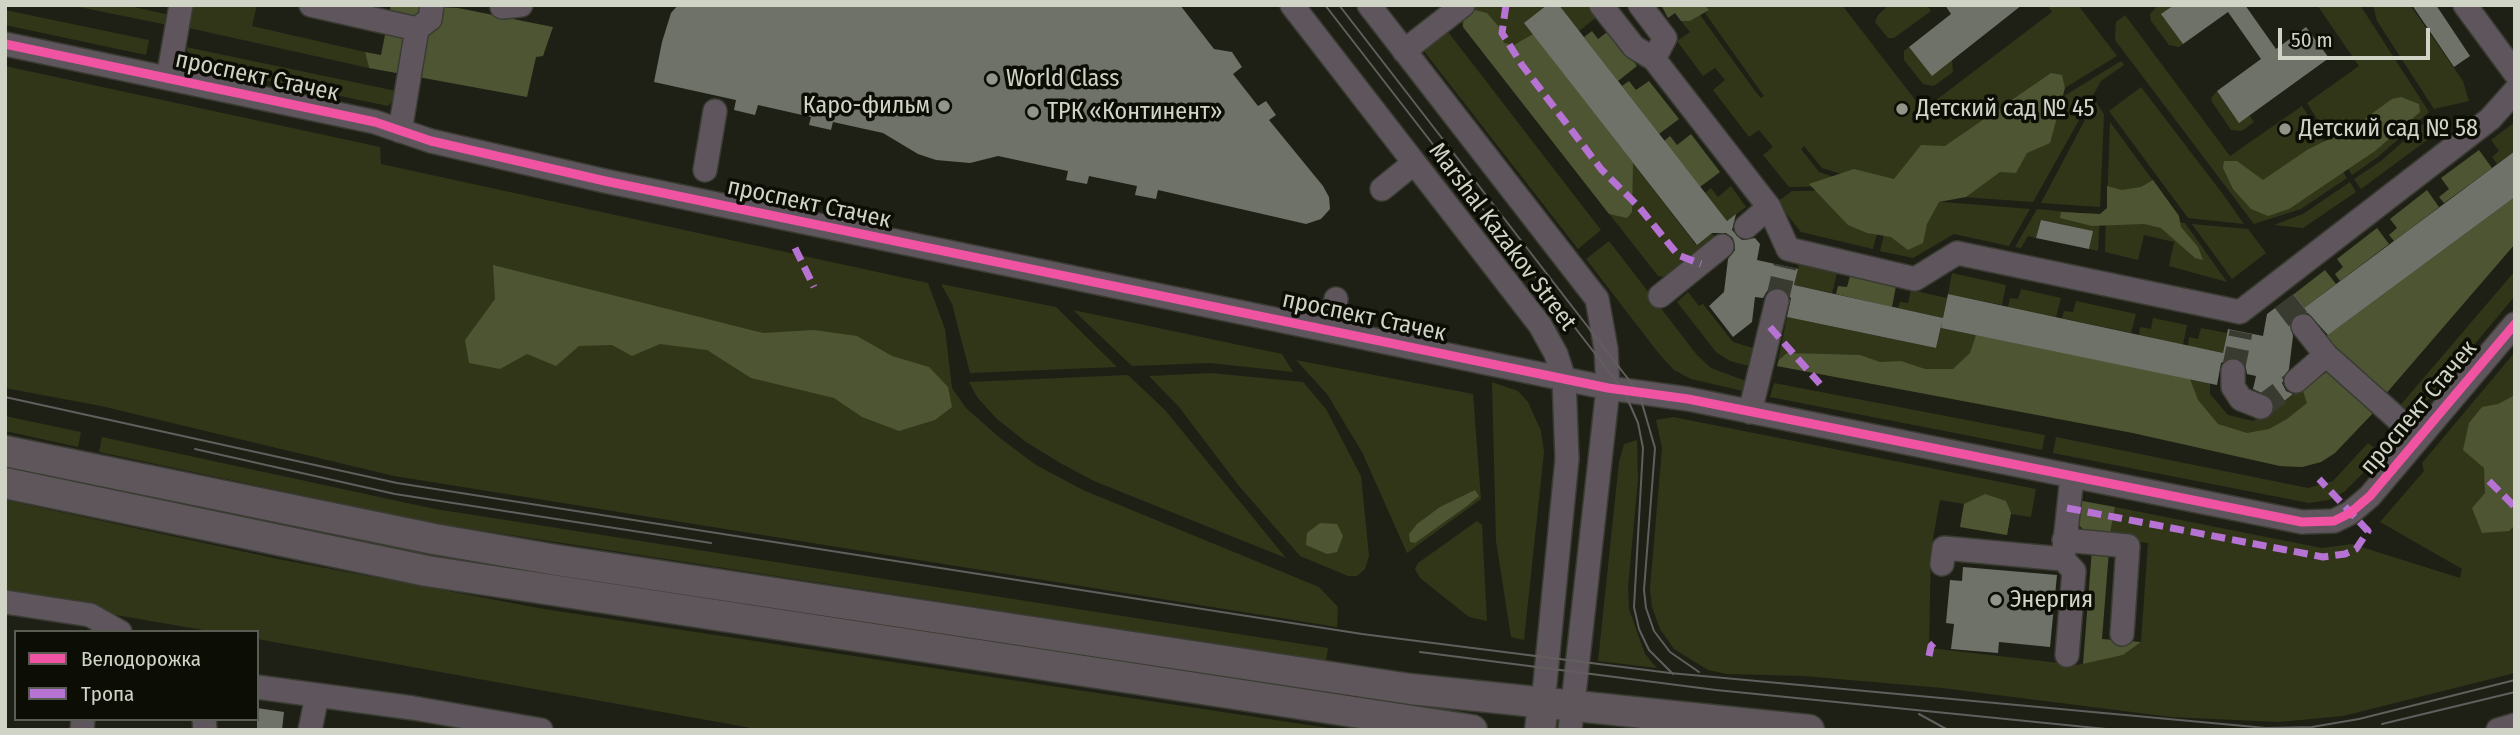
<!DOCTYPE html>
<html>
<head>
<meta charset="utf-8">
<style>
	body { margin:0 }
	#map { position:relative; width:2520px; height:735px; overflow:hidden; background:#1e2016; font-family:"Fira Sans Condensed",sans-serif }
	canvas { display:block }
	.frame { position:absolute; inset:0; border:7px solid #d0d4c7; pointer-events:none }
	.legend { position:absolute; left:14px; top:630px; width:245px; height:91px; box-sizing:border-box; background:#0c0e05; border:2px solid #5a5d53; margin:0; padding:9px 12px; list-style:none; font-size:21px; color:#d0d4c7 }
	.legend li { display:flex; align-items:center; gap:14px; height:35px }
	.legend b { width:35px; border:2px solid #5a5d53 }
	.scale { position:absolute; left:2278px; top:28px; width:152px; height:32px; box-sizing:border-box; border:4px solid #d0d4c7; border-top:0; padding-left:9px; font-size:21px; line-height:24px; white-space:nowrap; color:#d0d4c7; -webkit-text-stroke:5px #0c0e05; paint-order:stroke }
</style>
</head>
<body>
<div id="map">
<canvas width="2520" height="735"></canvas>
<div class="frame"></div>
<ul class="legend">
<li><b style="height:9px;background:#f153a3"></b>Велодорожка</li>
<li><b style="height:9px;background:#b673d3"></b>Тропа</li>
</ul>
<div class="scale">50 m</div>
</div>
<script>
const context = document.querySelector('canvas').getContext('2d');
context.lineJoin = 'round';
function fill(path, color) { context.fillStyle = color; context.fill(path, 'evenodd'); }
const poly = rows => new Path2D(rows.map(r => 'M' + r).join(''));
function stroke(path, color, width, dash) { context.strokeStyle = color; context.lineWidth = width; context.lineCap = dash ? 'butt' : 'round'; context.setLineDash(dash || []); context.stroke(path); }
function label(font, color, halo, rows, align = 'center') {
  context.font = font + ' "Fira Sans Condensed",sans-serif'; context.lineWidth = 7; context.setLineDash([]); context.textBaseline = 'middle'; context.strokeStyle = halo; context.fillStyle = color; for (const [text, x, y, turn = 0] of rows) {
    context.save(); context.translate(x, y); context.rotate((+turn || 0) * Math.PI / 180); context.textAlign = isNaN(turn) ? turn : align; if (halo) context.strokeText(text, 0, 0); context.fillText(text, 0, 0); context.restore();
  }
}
const green = poly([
	[69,5,125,5,170,15,168,25,163,24],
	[193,5,257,5,252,26,365,52,369,68,189,28],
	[1475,5,1547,5,1525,23,1696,245,1712,233,1715,238,1666,277,1658,276,1463,27,1460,17],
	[1559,5,1590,5,1598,16,1579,31],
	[1705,5,1842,5,1923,110,2052,12,2047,5,2078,5,2117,56,1896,191,1822,168,1804,146,1801,149,1819,172,1860,186,1789,187,1763,155,1773,147,1759,130,1749,137,1713,90,1725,80,1715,68,1703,76,1677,41,1690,32,1681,21,1690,21,1700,15,1755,91,1761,98,1764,96,1705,13,1709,10],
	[1889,5,1927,5,1931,11,1894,38,1888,38,1875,22,1878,15],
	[2158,5,2171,7,2162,14,2183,44,2179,47,2169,45,2151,21,2150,14],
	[2317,5,2360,5,2429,112,2378,157,2352,175,2307,103,2359,66],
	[2373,5,2410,5,2463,81,2469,101,2434,109,2377,21],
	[5,10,149,40,146,55,5,25],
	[2125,15,2230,156,2302,106,2347,178,2301,209,2254,224,2115,40,2116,22],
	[1445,28,1601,230,1578,249,1423,50,1427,42],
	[186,47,401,92,388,106,192,65],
	[1909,47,1932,75,1952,60,1953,72,1934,86,1923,84,1904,60,1904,51],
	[2121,61,2124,65,2101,81,2033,202,1906,193],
	[5,66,380,147,381,164,928,283,945,329,952,388,966,408,1000,438,1036,465,1083,490,1319,587,1338,607,1337,627,394,476,101,406,5,388],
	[2141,87,2222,193,2244,224,2188,218,2109,111],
	[2217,91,2239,122,2249,115,2254,122,2242,131,2231,130,2212,102,2211,98],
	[2095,101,2104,114,2100,207,2041,203],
	[2432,116,2442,129,2361,189,2354,179,2381,161],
	[2110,122,2179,216,2107,208],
	[2515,122,2515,151,2497,164,2492,157,2499,151,2491,140],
	[2350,182,2356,192,2303,228,2274,225,2303,214],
	[1731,186,1746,207,1727,221,1705,193,1711,188,1718,197],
	[1865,190,1887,196,1873,249,1801,232,1777,202,1792,191],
	[1893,197,1905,199,2030,209,2009,246,1954,234,1913,258,1880,251],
	[2037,209,2100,215,2098,251,2089,249,2092,231,2041,220,2036,238,2028,236,2021,248,2015,247],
	[2106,214,2185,223,2227,282,2169,266,2174,242,2144,235,2138,260,2105,252],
	[2192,224,2248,229,2266,253,2232,279],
	[1609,241,1697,355,1711,368,1746,381,1743,391,1691,379,1674,370,1660,355,1586,259],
	[1799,264,1837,273,1832,293,1794,285],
	[2515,271,2515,296,2416,414,2411,416,2398,408],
	[1952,273,2006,285,2002,305,1948,294],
	[941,284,1056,307,1117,367,970,373,952,304],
	[2021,289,2061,298,2056,317,2008,307,2010,298,2018,299],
	[1911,290,1947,298,1943,318,1898,308,1900,302,1908,303],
	[1688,292,1699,306,1703,304,1733,342,1753,348,1749,366,1730,361,1716,352,1677,302],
	[2076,301,2136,314,2131,333,2062,318,2064,311,2073,312],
	[1073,310,1282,354,1293,372,1210,363,1132,366],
	[1787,317,1936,348,1941,328,2210,383,2210,394,2228,415,2253,421,2327,372,2335,453,2321,462,2302,467,2280,466,2133,433,1777,366],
	[2153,318,2187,325,2183,345,2139,335,2140,327,2151,329],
	[2201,328,2227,333,2223,353,2188,346,2189,337,2198,339],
	[2515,352,2515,673,2343,716,2279,722,2171,717,1942,688,1804,676,1727,674,1708,670,1674,649,1660,629,1652,607,1650,589,1662,448,1656,420,1673,417,2036,489,2031,517,2011,514,2007,535,1960,527,1964,504,1940,500,1931,549,1929,648,2077,665,2123,655,2141,642,2148,543,2109,539,2115,507,2322,548,2352,544,2460,578,2462,569,2380,522,2424,471,2422,463],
	[1296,360,1473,394,1481,499,1407,553,1362,452,1327,394],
	[1211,373,1303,382,1326,409,1361,476,1369,556,1365,569,1357,576,1348,576,1300,556,1239,486,1179,407,1149,376],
	[1128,375,1165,410,1286,558,1094,481,1062,464,1026,442,997,419,977,397,969,382],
	[1492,382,1518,391,1528,402,1541,431,1544,452,1524,640,1511,637,1496,541],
	[1774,383,2045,435,2042,450,1770,397],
	[5,416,81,432,78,447,5,431],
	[102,437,435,509,1328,648,1326,661,433,523,99,452],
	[2056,437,2308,488,2333,481,2368,443,2382,454,2344,492,2329,500,2309,503,2053,453],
	[1637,440,1638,479,1628,588,1629,609,1645,654,1657,668,1598,661,1619,462,1624,444],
	[5,500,283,560,544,609,1341,730,762,730,257,639,257,632,215,632,5,596],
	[1477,521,1482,525,1487,621,1469,617,1420,578,1415,569,1418,563]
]);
const forest = poly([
	[391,5,458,8,553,27,543,56,536,57,527,97,369,68,365,52,381,55],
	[1661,5,1705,5,1709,10,1690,21,1681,21,1675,13,1668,18],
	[1471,9,1487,13,1499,27,1504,43,1514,45,1533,34,1633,163,1632,212,1627,218,1609,214,1463,27,1464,14],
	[1610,30,1637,66,1618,81,1584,37,1592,31,1598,39],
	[2051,73,2062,75,2065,88,2050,143,2027,153,2016,173,2000,172,1966,197,1939,202,1927,224,1923,243,1908,250,1891,237,1867,233,1848,225,1809,184,1854,169,1894,179,1921,145,1945,146],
	[1629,81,1636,90,1649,81,1679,119,1659,134,1622,86],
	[2401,97,2419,104,2420,112,2375,151,2289,209,2268,216,2251,209,2233,189,2223,168,2224,161,2237,161,2263,180,2307,150,2356,125,2392,99],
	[1691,134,1720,172,1700,187,1664,141,1670,136,1677,145],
	[2479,150,2492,168,2444,203,2439,197,2449,189,2441,178],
	[2153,180,2179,216,2181,227,2198,247,2203,260,2195,258,2161,228,2144,224,2092,226,2060,218,2061,212,2100,214,2107,208,2107,186,2122,190,2141,187],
	[2427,190,2439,207,2394,241,2389,235,2397,228,2390,219],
	[2515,197,2515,244,2384,396,2338,353,2325,337],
	[2377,228,2389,244,2340,281,2335,274,2343,267,2337,259],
	[493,265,763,333,814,330,857,336,892,356,929,367,948,387,952,407,935,420,899,431,862,417,834,398,751,378,707,350,660,344,632,356,612,345,579,346,556,366,527,354,500,369,469,363,465,340,495,299],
	[2325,270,2336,284,2304,308,2294,294],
	[1850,276,1896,286,1892,307,1836,294,1838,286,1847,287],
	[1976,335,2190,379,2198,400,2218,424,2247,433,2269,429,2287,419,2307,403,2302,388,2327,372,2374,412,2335,453,2321,462,2302,467,2280,466,2133,433,1777,366,1779,360,1787,353,1860,355,1880,362,1901,361,1925,369,1953,369,1970,353],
	[2515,395,2515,525,2509,531,2482,533,2472,508,2485,493,2484,468,2463,450,2469,423,2482,407,2498,404],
	[1475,490,1479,496,1467,506,1415,543,1410,542,1409,534,1417,524,1440,507],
	[1985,494,2006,501,2011,513,2007,535,1960,527,1964,504],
	[2077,500,2115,507,2109,539,2091,538,2076,522],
	[1320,523,1337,524,1343,536,1337,552,1327,554,1306,545,1307,533],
	[2092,549,2109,550,2102,639,2141,642,2123,655,2083,664]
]);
const building = poly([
	[678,5,1180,5,1214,49,1232,52,1242,67,1233,74,1258,106,1266,101,1276,115,1269,120,1323,186,1329,197,1330,209,1321,219,1306,224,1158,190,1156,199,1135,195,1137,186,1089,176,1087,184,1066,180,1068,171,998,156,970,163,936,160,918,154,883,133,833,122,831,130,809,125,811,117,758,105,755,115,734,110,736,100,654,82,662,42,671,13],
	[1547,5,1559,5,1727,221,1736,214,1732,230,1742,240,1755,238,1760,244,1757,260,1798,269,1794,285,1943,318,1948,294,2223,353,2228,329,2263,336,2267,314,2294,294,2308,313,2295,315,2290,322,2293,336,2289,369,2282,383,2286,391,2293,394,2275,408,2272,398,2253,389,2256,376,2247,374,2245,363,2234,357,2221,363,2217,385,1941,328,1942,322,1936,348,1787,317,1791,298,1780,287,1767,291,1763,298,1755,297,1752,322,1733,337,1709,306,1724,292,1728,259,1735,250,1733,238,1726,233,1712,233,1697,245,1524,23],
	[1945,5,2022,5,1932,76,1909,47,1951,14],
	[2174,5,2245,5,2276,49,2306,27,2329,58,2239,123,2217,91,2261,59,2228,12,2183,44,2161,14],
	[2412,5,2436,5,2470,56,2454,67],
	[2515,151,2515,197,2328,335,2308,313,2304,308],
	[2041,220,2093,231,2089,249,2036,238],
	[1963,567,2057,575,2050,647,1999,642,1998,653,1951,649,1954,624,1946,623,1950,580,1962,581],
	[257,708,284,712,282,730,257,730]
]);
const minorTunnel = poly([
	[1777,301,1785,266],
	[2284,301,2303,326],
	[2233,371,2241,332],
	[2261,407,2296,381]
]);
const minor = poly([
	[311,5,417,29,400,131],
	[1292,5,1540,325,1556,354,1564,379,1567,459,1543,704],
	[1369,5,1597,299,1606,349,1608,388,1570,730],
	[1601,5,1634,47,1654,59,1769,207,1788,249,1915,279,1957,253,2240,312,2490,119,2515,91],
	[1640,5,1665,38,1654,59],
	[2465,5,2515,73],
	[502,7,521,5],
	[417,29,430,19,432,5],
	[5,44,375,122,431,141,605,181,929,248,1608,388,1688,399,2302,522,2334,521,2350,513,2370,496,2515,324],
	[1404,51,1463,5],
	[168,78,181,5],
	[705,170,715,111],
	[1382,189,1414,163],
	[1746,227,1769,207],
	[1660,296,1722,246],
	[2303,326,2326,355],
	[1331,330,1336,299],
	[2233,371,2233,387,2241,399,2261,407],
	[2296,381,2326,355,2419,438],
	[1750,412,1777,301],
	[2064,540,2128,546,2122,634],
	[2063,559,2074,571,2067,655],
	[1942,564,1944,548,2063,559,2072,477],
	[5,602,90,615,120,632],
	[257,687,413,708,541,730],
	[204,719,205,730],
	[82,730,83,719],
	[310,730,317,696],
	[2498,730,2515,725]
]);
const major = poly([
	[5,451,434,539,556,560,1410,689,1809,730],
	[5,483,427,571,1472,730],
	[1540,730,1543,704]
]);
const tram = poly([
	[1325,5,1624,391,1638,423,1643,448,1634,607,1639,629,1649,650,1673,674],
	[1339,5,1639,393,1655,448,1644,590,1646,608,1654,631,1670,652,1699,672],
	[5,397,397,483,1362,634,1670,673,2266,728,2312,727,2359,719,2515,680],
	[195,449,395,494,711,543],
	[1420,652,1716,690,2116,730],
	[1919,714,1948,730],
	[2382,724,2515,692]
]);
const quiet = poly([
	[1506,5,1502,33,1522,65,1601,169,1639,207,1678,255,1701,264],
	[795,248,814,287],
	[1770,327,1820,384],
	[2489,481,2515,507],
	[2067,508,2323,557,2345,554,2356,549,2368,531,2319,479],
	[1929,656,1931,646,1938,639]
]);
const cycleway = poly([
	[5,44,375,122,431,141,605,181,929,248,1608,388,1688,399,2302,522,2334,521,2350,513,2370,496,2515,324]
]);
const markers = [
	[992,79,7,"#929589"],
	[944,106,7,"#929589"],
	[1902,109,7,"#929589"],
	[1033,112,7,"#929589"],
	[2285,129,7,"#929589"],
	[1996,600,7,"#929589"]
];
const streetNames = [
	["проспект Стачек",257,77,12],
	["проспект Стачек",809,204,12],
	["Marshal Kazakov Street",1502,237,53],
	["проспект Стачек",1364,317,12],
	["проспект Стачек",2419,408,-50]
];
const poiNames = [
	["World Class",1006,79],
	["Каро-фильм",930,106,"right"],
	["Детский сад № 45",1916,109],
	["ТРК «Континент»",1047,112],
	["Детский сад № 58",2299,129],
	["Энергия",2010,600]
];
fill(green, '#313618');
fill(forest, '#4e5532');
fill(building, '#6f7268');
stroke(minorTunnel, '#393b31', 23, [23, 11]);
stroke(minor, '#3a3c33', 26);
stroke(major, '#3a3c33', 33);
stroke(minor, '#5f565d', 23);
stroke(major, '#5e565a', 30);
stroke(tram, '#615e5d', 2);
stroke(quiet, '#b673d3', 7, [14, 7]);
stroke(cycleway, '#f153a3', 9);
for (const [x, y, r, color] of markers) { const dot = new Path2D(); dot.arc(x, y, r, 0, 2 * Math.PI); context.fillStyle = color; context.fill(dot); stroke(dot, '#0c0e05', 2.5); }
label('24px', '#d0d4c7', '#0c0e05', streetNames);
label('24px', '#d0d4c7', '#0c0e05', poiNames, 'left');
</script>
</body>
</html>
